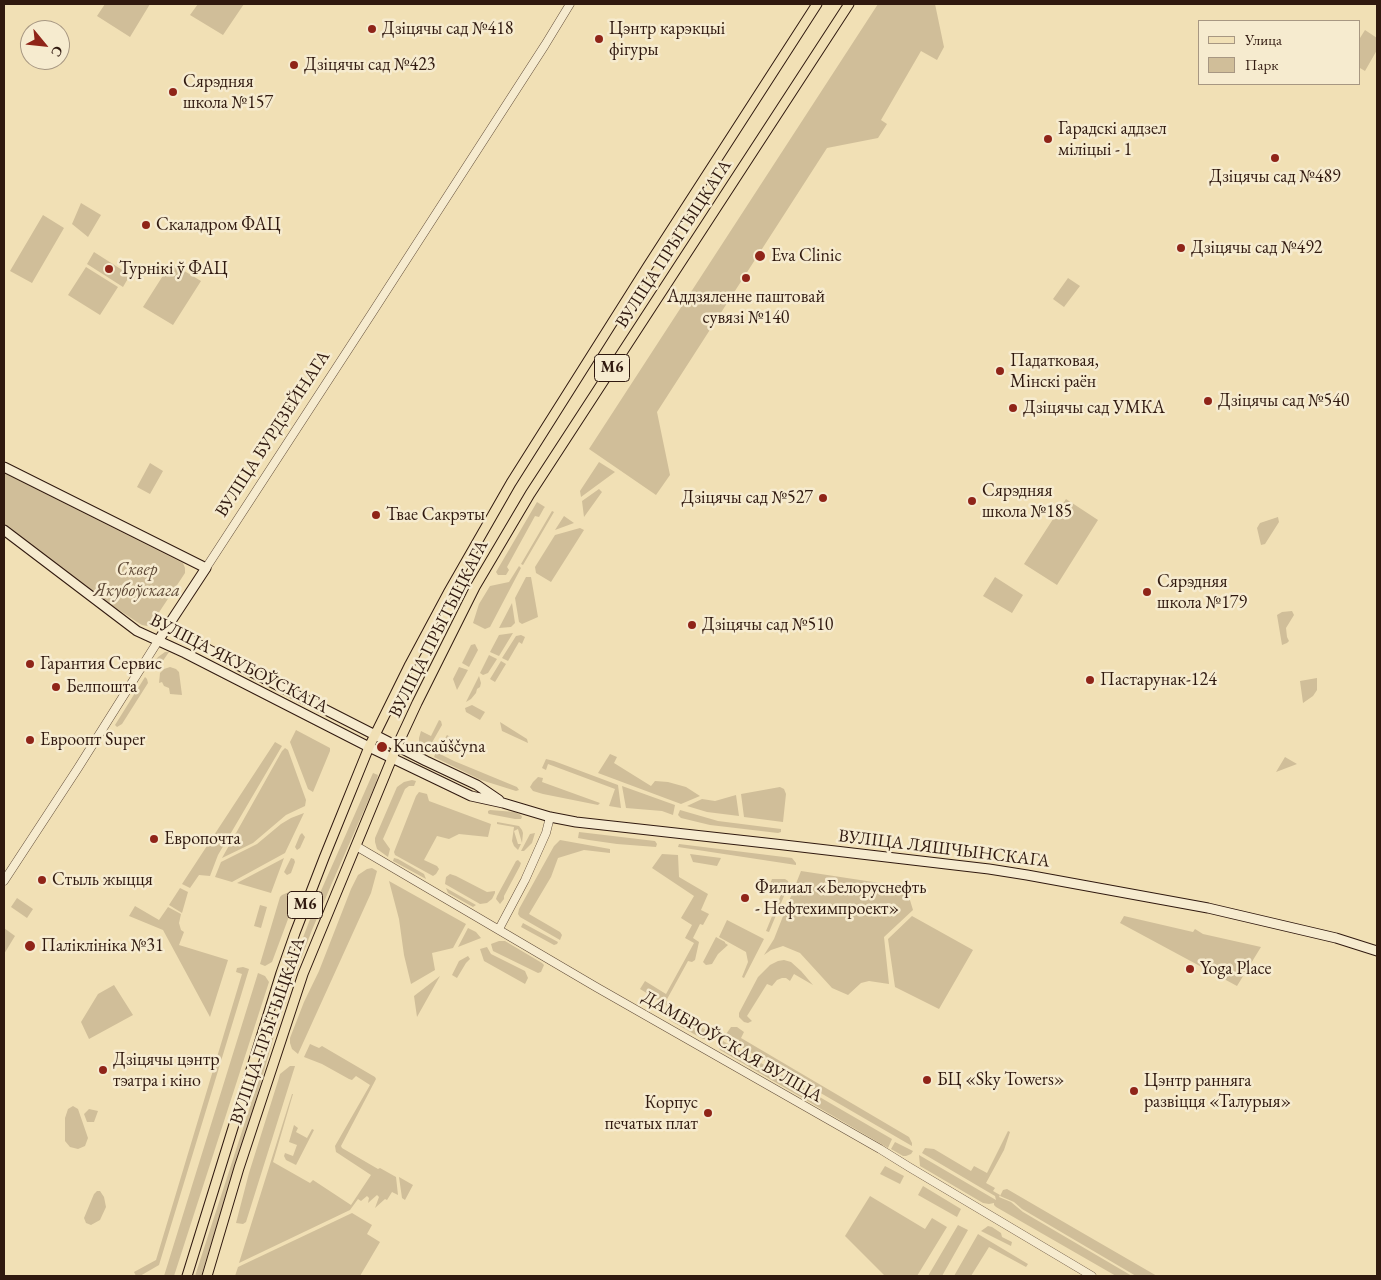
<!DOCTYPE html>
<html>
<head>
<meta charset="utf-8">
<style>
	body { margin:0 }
	#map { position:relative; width:1381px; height:1280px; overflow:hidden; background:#f1e0b5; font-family:"EB Garamond",serif }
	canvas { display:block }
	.frame { position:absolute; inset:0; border:5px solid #30190f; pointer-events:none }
	.legend { position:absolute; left:1198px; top:20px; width:162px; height:65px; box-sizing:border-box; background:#f6ebcf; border:1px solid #a79782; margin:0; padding:6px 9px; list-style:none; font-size:15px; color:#30190f }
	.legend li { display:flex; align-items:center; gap:10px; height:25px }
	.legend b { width:25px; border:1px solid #a79782 }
	.north { position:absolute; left:20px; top:20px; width:50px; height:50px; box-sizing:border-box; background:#f6ebcf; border:1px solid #a79782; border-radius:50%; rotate:118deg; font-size:14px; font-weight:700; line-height:20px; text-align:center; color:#30190f }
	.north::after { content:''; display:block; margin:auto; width:18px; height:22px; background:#8f2418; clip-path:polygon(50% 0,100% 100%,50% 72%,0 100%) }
</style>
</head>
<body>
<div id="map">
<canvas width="1381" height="1280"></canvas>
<div class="frame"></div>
<ul class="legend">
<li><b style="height:6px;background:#f1e0b5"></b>Улица</li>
<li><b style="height:14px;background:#d0be99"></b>Парк</li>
</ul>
<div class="north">С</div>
</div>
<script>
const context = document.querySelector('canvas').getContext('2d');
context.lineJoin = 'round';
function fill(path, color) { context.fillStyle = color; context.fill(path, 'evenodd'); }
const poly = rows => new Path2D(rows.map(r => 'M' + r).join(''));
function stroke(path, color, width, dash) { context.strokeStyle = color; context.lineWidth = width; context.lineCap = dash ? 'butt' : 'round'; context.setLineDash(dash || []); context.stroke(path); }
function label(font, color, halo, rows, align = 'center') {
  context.font = font + ' "EB Garamond",serif'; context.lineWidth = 5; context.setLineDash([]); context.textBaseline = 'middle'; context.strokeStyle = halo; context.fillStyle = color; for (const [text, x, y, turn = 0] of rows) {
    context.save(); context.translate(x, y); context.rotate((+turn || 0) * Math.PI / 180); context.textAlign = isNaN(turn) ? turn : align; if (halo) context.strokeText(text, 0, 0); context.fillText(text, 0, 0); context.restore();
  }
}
const green = poly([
	[105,4,150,4,130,37,97,16],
	[198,4,244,4,223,35,190,15],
	[878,4,935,4,944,47,937,60,921,51,881,120,887,124,878,138,827,148,657,412,670,475,656,495,589,449],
	[1365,30,1377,38,1377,50,1365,71,1360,68,1360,38],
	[81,203,101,215,88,237,72,224],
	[43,215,64,228,32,283,10,271],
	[94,252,130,275,123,287,87,264],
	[171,263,201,281,173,325,143,307],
	[86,267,118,287,100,315,68,295],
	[1068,278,1080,286,1064,307,1053,299],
	[599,462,615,472,581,497,580,491],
	[150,463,163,471,150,494,137,487],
	[4,473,183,563,185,568,185,573,152,623,147,626,142,625,137,622,95,594,71,580,4,528],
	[599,489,602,492,584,517,582,501],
	[1066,499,1098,520,1057,585,1024,564],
	[537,502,545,507,544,508,539,517,535,516,507,567,509,570,506,575,498,575,496,572],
	[552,511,554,512,523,565,521,564],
	[564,516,574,523,555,530],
	[1278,517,1279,522,1265,544,1261,545,1257,528,1260,523],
	[580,528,584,530,551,582,536,573,535,567,555,535],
	[519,566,521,568,490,627,485,629,473,623,479,604,490,586,509,582],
	[526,577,531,577,538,617,522,624,519,622,515,598],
	[995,577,1023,595,1012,613,983,596],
	[512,603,515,623,511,627,499,628],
	[1292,611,1294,615,1286,628,1287,637,1289,641,1287,643,1282,645,1277,615,1282,612],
	[513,633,499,656,490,652,499,635],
	[521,635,525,637,522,644,519,642,508,661,502,658,516,636],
	[475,644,478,650,469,667,462,663,471,645],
	[165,652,169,652,160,665,155,669,151,667,158,657],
	[489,655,497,659,488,673,483,675,480,673],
	[501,661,506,664,495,682,490,679],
	[170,667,176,669,179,672,182,695,170,694,169,688,164,686,162,682,159,683,160,673,164,669],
	[459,667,468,670,457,690,453,679],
	[479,676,481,683,480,687,477,689,476,693,471,699,466,702],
	[145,677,147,679,148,683,122,724,117,727,115,725],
	[1317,678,1317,690,1313,696,1303,703,1300,681],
	[472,705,485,712,480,720,466,712,465,708],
	[439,720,441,721,442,725,426,753,419,746,419,738,421,731,431,736],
	[500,722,527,739,528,743,502,731],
	[296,730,330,748,330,751,313,792,308,789,290,742],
	[447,735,455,740,448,753,439,748],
	[275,742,282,746,218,855,210,876,199,875,190,888,182,884],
	[285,748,288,750,306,800,305,806,286,815,253,843,222,858,282,751],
	[436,752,454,761,517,787,519,790,516,791,481,780,434,757],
	[610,754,617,757,614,763,651,786,655,781,668,782,686,787,700,796,681,804,598,773],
	[1285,757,1297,764,1276,772],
	[546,759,554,761,618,785,621,808,609,806,615,789,548,764,546,770,542,768],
	[373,773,378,775,376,783,332,883,312,930,296,972,274,1036,253,1110,201,1276,195,1276,259,1079,275,1020,296,956,320,893],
	[538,777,543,778,542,782,600,803,598,805,543,794,533,791,530,787,533,782],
	[412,780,416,781,414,786,409,786,405,789,383,839,390,849,388,857,377,849,375,842,375,838,397,787,404,782],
	[622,786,675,805,673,815,662,811,626,808],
	[780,787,784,789,786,794,783,822,744,817,741,794],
	[419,792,427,794,429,801,491,824,488,837,459,834,449,839,437,836,424,860,437,866,439,869,436,874,433,876,395,855,394,852,416,796],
	[736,795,739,816,707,812,687,806,702,799,715,801],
	[490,810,515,812,521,815,522,817,521,819,515,819,489,814,488,813,488,811],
	[680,810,718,821,781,829,781,832,778,833,710,825,681,818,678,815],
	[304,813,285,853,232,882,215,877,221,862,257,844,281,824,291,818],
	[497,822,519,826,522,830,523,833,522,843,518,829,514,831,518,844,521,844,518,850,514,846,512,841,514,827,497,824],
	[579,832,655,841,657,844,656,847,617,844,589,840,578,838],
	[302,833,305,837,300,848,297,850,295,847,300,835],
	[535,833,532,843,524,851,521,851,530,834],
	[560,840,610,849,610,853,584,850,558,858,551,877,529,914,560,932,562,935,560,940,520,917,518,914,519,909,554,846],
	[679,844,792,858,796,863,796,865,678,847],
	[662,854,678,855,679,877,708,894,701,910,709,914,703,925,700,924,693,938,699,942,695,960,692,962,688,961,666,1001,670,1003,668,1006,640,989,645,981,666,994,694,943,685,938,692,925,681,918,694,896,652,868],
	[690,854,721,858,717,866,693,862],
	[284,858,271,893,237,883],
	[291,858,294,859,295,862,291,873,287,875,284,872],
	[394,858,398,859,424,874,426,879,393,861],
	[518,860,521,863,520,866,504,896,504,899,500,904,496,899,497,896,516,861],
	[372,868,377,871,371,893,298,1054,292,1049,290,1043,290,1038,304,1002,319,971,351,889,358,875,367,869],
	[801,871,906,887,913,910,884,937,889,984,869,981,861,983,848,995,832,988,800,953,783,946,771,950,764,955,774,939],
	[450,874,456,876,487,892,495,891,495,893,492,899,487,903,480,904,445,884,446,877],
	[772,879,785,879,788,881,789,884,769,932,766,931,782,892,775,889,776,887,770,884],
	[389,881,466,924,453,948,432,953,435,970,411,984,404,955,399,919],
	[180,888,188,892,182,913,169,905],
	[446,888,476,905,473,907,448,893],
	[289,892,297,895,272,962,265,966,260,964,280,897,282,895],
	[17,898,33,909,27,918,11,907],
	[260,905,267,907,261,928,254,926],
	[135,906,159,920,168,907,181,914,179,923,181,930,184,932,179,945,228,960,210,1017,163,930,129,916],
	[912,916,973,950,939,1009,895,987,888,939],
	[1124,916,1193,932,1195,929,1203,934,1261,947,1237,986,1120,923],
	[727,920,764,939,744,978,742,977,748,962,746,952,719,937],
	[523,923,558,942,557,944,554,945,521,927],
	[4,928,15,936,4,954],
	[468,928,476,932,481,938,458,947],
	[716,937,725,942,725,943,728,945,718,954,712,964,706,965,703,962],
	[499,941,505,941,542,963,544,965,541,972,538,973,493,951,491,944],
	[487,947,491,954,525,971,528,978,525,984,484,961,480,949],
	[468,956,470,959,466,963,457,978,452,975,459,961],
	[784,960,791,962,801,971,813,985,794,974,790,981,786,978,782,978,777,980,772,986,767,984,747,1016,752,1021,748,1023,744,1022,739,1017,739,1013,758,977,770,965,778,961],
	[243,967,249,969,159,1265,140,1276,136,1276,134,1272,156,1260,242,974,236,972,237,968],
	[258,973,265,976,269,982,174,1276,164,1276],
	[440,976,417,1017,414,996],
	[114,985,133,1015,89,1039,81,1022,98,994],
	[670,1009,711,1033,708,1038,704,1039,701,1038,671,1021,668,1018,668,1014],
	[731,1027,737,1027,744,1032,741,1038,909,1137,912,1143,912,1146,724,1037],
	[723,1041,892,1139,888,1148,720,1050,719,1048],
	[310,1044,319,1048,322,1046,375,1077,376,1079,341,1146,342,1148,378,1169,380,1168,396,1177,398,1195,392,1192,387,1200,385,1199,375,1208,379,1197,377,1195,368,1203,369,1198,367,1196,361,1201,358,1199,350,1210,239,1263,292,1094,293,1094,273,1162,310,1183,313,1180,351,1205,371,1175,336,1152,335,1146,370,1085,356,1076,352,1080,349,1079,322,1064,304,1057],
	[290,1066,295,1066,246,1222,243,1224,236,1223,249,1173,278,1081,280,1074],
	[73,1106,78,1109,88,1138,85,1146,78,1149,70,1147,65,1141,65,1118,68,1109],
	[89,1109,98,1111,94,1122,87,1122,84,1114],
	[294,1125,298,1128,296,1132,307,1138,312,1129,314,1130,296,1165,286,1160,284,1156,285,1153,293,1156,297,1145,289,1142],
	[1008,1131,1010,1132,1004,1150,986,1183,995,1188,993,1191,1000,1195,999,1197,1011,1202,1023,1212,1132,1276,1116,1276,996,1207,994,1205,994,1203,989,1204,983,1203,920,1166,919,1155,996,1200,995,1196,922,1153,925,1148,934,1149,971,1171,974,1166,987,1173],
	[895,1142,913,1151,911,1154,906,1156,903,1156,891,1149],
	[885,1166,904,1176,900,1184,880,1174],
	[399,1177,413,1185,405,1200,402,1198],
	[923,1186,961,1209,957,1217,918,1195],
	[1007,1189,1074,1228,1157,1276,1136,1276,1022,1209,1014,1202,1000,1196,1003,1190],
	[97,1191,100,1191,104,1197,106,1207,100,1220,91,1225,86,1223,84,1218,94,1194],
	[870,1196,925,1229,932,1218,947,1227,917,1276,885,1276,845,1236],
	[352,1213,372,1225,367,1234,380,1242,360,1276,235,1276,238,1267],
	[958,1225,968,1230,942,1276,928,1276],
	[988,1226,992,1227,1001,1233,1002,1237,1012,1242,1011,1246,981,1231],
	[978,1234,1028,1264,1026,1267,989,1247,971,1276,954,1276]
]);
const tertiary = poly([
	[206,568,372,313,545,45,570,4],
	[356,846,596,987,880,1149,909,1167,1092,1276],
	[4,881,78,768,158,641],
	[499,929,525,880,546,833,550,817]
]);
const secondary = poly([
	[4,467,206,568,158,641],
	[4,530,137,631,185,653,369,747,471,796,503,803,550,817,576,822,784,845,989,869,1027,875,1208,908,1336,938,1377,951],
	[167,627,226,659,426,761,477,785,499,800]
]);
const primary = poly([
	[187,1276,281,973,295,933,324,858,369,747,410,664,448,593,511,483,648,266,817,4],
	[207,1276,239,1168,303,974,397,746,417,703,475,587,530,494,849,4]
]);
const markers = [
	[372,29,5,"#8f2418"],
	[599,39,5,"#8f2418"],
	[294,65,5,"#8f2418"],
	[173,92,5,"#8f2418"],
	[1048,139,5,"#8f2418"],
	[1275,158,5,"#8f2418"],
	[146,225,5,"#8f2418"],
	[1181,248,5,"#8f2418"],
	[760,256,6,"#8f2418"],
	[109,269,5,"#8f2418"],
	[746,278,5,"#8f2418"],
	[1000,371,5,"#8f2418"],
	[1208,401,5,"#8f2418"],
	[1013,408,5,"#8f2418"],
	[823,498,5,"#8f2418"],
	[972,501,5,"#8f2418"],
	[376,515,5,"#8f2418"],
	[1147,592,5,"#8f2418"],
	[692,625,5,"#8f2418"],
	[30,664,5,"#8f2418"],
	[1090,680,5,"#8f2418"],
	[56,687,5,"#8f2418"],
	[30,740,5,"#8f2418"],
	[382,747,6,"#8f2418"],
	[154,839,5,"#8f2418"],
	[42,880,5,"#8f2418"],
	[745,898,5,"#8f2418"],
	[30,946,6,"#8f2418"],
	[1190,969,5,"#8f2418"],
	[103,1070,5,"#8f2418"],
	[927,1080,5,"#8f2418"],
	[1134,1091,5,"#8f2418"],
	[708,1113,5,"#8f2418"]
];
const shields = [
	[612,368,35],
	[305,905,35]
];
const shieldNames = [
	["М6",612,368],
	["М6",305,905]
];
const poiNames = [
	["Дзіцячы сад №418",382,29],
	["Цэнтр карэкцыі",609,29],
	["фігуры",609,50],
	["Дзіцячы сад №423",304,65],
	["Сярэдняя",183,82],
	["школа №157",183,103],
	["Гарадскі аддзел",1058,129],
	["міліцыі - 1",1058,150],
	["Дзіцячы сад №489",1275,177,"center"],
	["Скаладром ФАЦ",156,225],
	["Дзіцячы сад №492",1191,248],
	["Eva Clinic",771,256],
	["Турнікі ў ФАЦ",119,269],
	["Аддзяленне паштовай",746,297,"center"],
	["сувязі №140",746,318,"center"],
	["Падатковая,",1010,361],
	["Мінскі раён",1010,382],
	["Дзіцячы сад №540",1218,401],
	["Дзіцячы сад УМКА",1023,408],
	["Сярэдняя",982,491],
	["школа №185",982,512],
	["Дзіцячы сад №527",813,498,"right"],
	["Твае Сакрэты",386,515],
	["Сярэдняя",1157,582],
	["школа №179",1157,603],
	["Дзіцячы сад №510",702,625],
	["Гарантия Сервис",40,664],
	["Пастарунак-124",1100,680],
	["Белпошта",66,687],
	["Евроопт Super",40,740],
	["Kuncaŭščyna",393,747],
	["Европочта",164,839],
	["Стыль жыцця",52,880],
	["Филиал «Белоруснефть",755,888],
	["- Нефтехимпроект»",755,909],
	["Паліклініка №31",41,946],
	["Yoga Place",1200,969],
	["Дзіцячы цэнтр",113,1060],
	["тэатра і кіно",113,1081],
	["БЦ «Sky Towers»",937,1080],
	["Цэнтр ранняга",1144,1081],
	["развіцця «Талурыя»",1144,1102],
	["Корпус",698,1103,"right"],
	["печатых плат",698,1124,"right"]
];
const streetNames = [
	["ВУЛІЦА ПРЫТЫЦКАГА",674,244,-57],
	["ВУЛІЦА БУРДЗЕЙНАГА",273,434,-57],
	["ВУЛІЦА ПРЫТЫЦКАГА",439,629,-63],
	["ВУЛІЦА ЯКУБОЎСКАГА",239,664,27],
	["ВУЛІЦА ЛЯШЧЫНСКАГА",944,849,7],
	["ВУЛІЦА ПРЫТЫЦКАГА",268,1031,-71],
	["ДАМБРОЎСКАЯ ВУЛІЦА",732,1047,30]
];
const parkNames = [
	["Сквер",137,570],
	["Якубоўскага",137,591]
];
fill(green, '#d0be99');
stroke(tertiary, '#604b38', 9);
stroke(secondary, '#30190f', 11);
stroke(primary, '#30190f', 11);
stroke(tertiary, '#f6ebcf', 8);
stroke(secondary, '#f6ebcf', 9);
stroke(primary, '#f1e0b5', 9);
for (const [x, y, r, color] of markers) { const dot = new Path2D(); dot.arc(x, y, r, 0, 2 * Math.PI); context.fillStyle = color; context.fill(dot); stroke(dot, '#f6ebcf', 2); }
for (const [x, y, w] of shields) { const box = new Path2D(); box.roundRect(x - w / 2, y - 13.5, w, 27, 4); context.fillStyle = '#f6ebcf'; context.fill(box); stroke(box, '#30190f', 1); }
label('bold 16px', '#30190f', null, shieldNames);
label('18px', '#30190f', '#f6ebcf', poiNames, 'left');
label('18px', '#30190f', '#f6ebcf', streetNames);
label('italic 18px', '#604b38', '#f6ebcf', parkNames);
</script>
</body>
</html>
